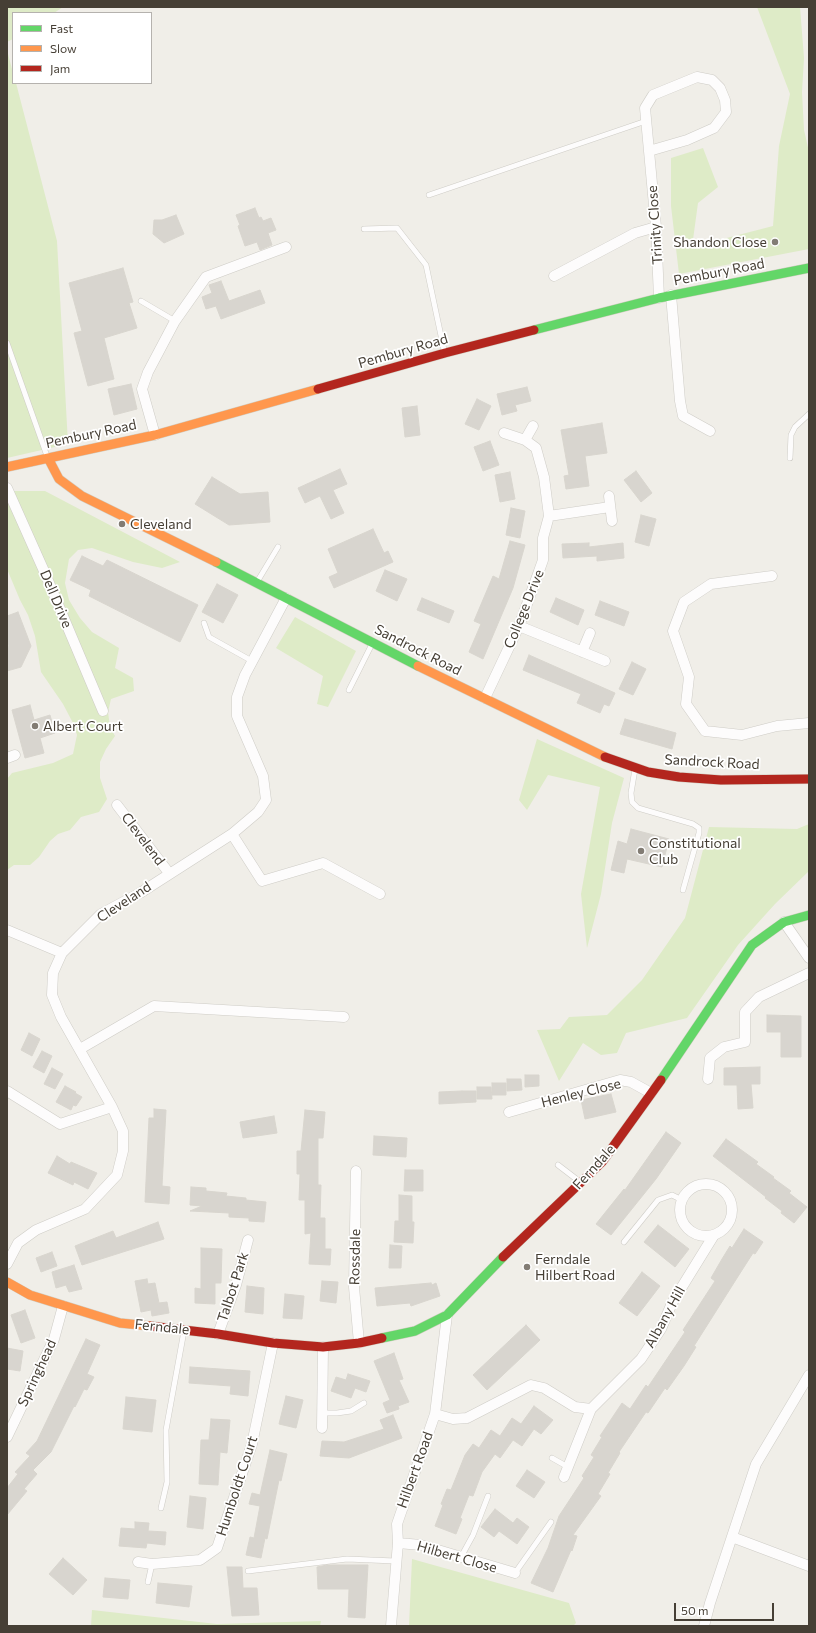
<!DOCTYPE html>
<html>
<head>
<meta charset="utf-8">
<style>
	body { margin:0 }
	#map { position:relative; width:816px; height:1633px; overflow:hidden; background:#f0eee8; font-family:Commissioner,sans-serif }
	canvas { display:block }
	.frame { position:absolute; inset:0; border:8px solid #463f35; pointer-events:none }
	.legend { position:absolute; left:12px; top:12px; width:140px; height:72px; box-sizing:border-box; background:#fff; border:1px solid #b5b2ae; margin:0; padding:5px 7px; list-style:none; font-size:12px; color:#463f35 }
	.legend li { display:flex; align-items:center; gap:8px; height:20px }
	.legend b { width:20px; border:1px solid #b5b2ae }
	.scale { position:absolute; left:674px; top:1603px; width:100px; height:18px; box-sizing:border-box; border:2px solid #463f35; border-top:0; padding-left:5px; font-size:12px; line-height:14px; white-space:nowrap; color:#463f35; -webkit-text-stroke:3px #fff; paint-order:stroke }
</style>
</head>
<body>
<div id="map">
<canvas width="816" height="1633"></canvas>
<div class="frame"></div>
<ul class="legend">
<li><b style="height:5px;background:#63d668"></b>Fast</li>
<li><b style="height:5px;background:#ff974d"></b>Slow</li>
<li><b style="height:5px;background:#b3261e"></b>Jam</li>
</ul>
<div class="scale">50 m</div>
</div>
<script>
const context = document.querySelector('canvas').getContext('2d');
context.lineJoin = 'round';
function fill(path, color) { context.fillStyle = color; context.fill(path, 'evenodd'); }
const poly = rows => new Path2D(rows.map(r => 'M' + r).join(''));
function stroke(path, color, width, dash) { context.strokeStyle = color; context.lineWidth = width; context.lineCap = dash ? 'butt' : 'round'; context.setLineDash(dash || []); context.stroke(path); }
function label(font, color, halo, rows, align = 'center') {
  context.font = font + ' Commissioner,sans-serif'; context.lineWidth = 3.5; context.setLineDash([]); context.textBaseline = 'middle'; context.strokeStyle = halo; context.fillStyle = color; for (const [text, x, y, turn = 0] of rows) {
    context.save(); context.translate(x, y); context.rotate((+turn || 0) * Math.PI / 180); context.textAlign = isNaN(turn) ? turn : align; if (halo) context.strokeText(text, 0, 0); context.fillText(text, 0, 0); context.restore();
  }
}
const green = poly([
	[7,7,63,7,54,13,13,13,13,39,7,42],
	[757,7,800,7,804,58,802,92,804,130,809,152,809,249,679,274,671,206,671,158,703,148,718,187,698,203,692,247,773,226,779,146,790,94],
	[7,50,13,73,13,83,16,83,57,241,68,444,7,458],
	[11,491,45,491,180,562,162,568,133,562,92,548,78,550,69,559,65,583,69,600,80,618,92,632,119,648,115,668,133,678,134,691,111,699,108,712,110,727,115,736,106,749,100,762,100,778,107,799,99,812,81,817,70,830,58,834,50,841,39,857,30,865,14,865,7,870,7,779,12,773,53,763,73,754,77,735,73,723,63,704,41,672,35,636,28,615,20,600,7,569,7,492],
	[295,617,356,651,328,707,317,704,323,676,276,648],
	[537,739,624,778,612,823,601,894,587,948,581,894,600,787,548,775,527,810,519,800],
	[809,824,809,871,775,904,738,945,687,1018,626,1033,617,1053,601,1055,583,1043,559,1081,537,1030,560,1029,569,1017,607,1015,642,980,685,918,709,827,797,829],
	[412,1559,569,1603,576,1623,573,1626,409,1626],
	[92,1610,217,1624,321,1621,320,1626,91,1626]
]);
const building = poly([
	[255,208,259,218,261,217,263,221,271,218,276,230,268,233,272,245,260,250,257,242,245,246,238,226,240,225,236,215,255,208],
	[176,215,184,234,164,243,153,234,154,220,162,220,176,215],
	[123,268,133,302,129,303,137,328,104,338,114,379,88,386,74,333,82,331,69,283,123,268],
	[221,281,229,301,260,290,265,303,221,319,216,306,206,309,202,297,212,293,209,285,221,281],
	[131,384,137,409,114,415,108,389,131,384],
	[527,387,531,401,515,405,517,411,502,415,497,394,527,387],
	[477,399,491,406,479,430,465,424,477,399],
	[417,406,420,435,405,437,402,408,417,406],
	[602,423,607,453,585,456,589,486,566,489,564,476,569,475,561,430,602,423],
	[490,441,499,465,483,471,474,447,490,441],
	[340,469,347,484,333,490,344,513,331,519,320,496,305,503,298,488,340,469],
	[636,471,652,493,641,502,624,480,636,471],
	[510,472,515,499,500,502,495,475,510,472],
	[212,477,240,494,268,492,270,522,229,525,195,504,212,477],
	[511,508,525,511,520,538,506,535,511,508],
	[641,515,656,519,649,546,635,542,641,515],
	[373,529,384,553,388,551,393,562,334,588,329,577,338,573,328,549,373,529],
	[510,541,525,545,513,588,483,659,469,652,481,624,474,621,493,576,499,579,510,541],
	[589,543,589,547,623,543,624,558,597,561,597,556,563,558,562,544,589,543],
	[82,556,103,566,107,560,198,605,180,642,89,596,91,590,70,580,82,556],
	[385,570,407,579,397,601,376,591,385,570],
	[217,584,238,595,223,623,202,612,217,584],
	[422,598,454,611,449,623,417,610,422,598],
	[556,598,584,610,578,625,550,612,556,598],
	[600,601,629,612,624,626,595,615,600,601],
	[18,612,31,646,21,667,7,671,7,649,9,646,7,642,7,616,18,612],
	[529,655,615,693,609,706,604,704,600,713,577,703,581,694,523,670,529,655],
	[632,662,646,669,633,695,619,689,632,662],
	[30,705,34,720,50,715,55,733,40,738,44,753,25,758,12,710,30,705],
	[625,719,676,733,672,749,620,734,625,719],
	[631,829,669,839,662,867,627,859,624,873,611,870,618,841,627,844,631,829],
	[767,1015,801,1016,801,1057,781,1057,781,1032,767,1032,767,1015],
	[29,1033,40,1039,32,1056,21,1050,29,1033],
	[42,1051,52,1056,44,1073,33,1067,42,1051],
	[760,1067,760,1084,751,1084,753,1108,738,1109,737,1085,724,1085,724,1068,760,1067],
	[52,1068,63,1074,55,1089,44,1084,52,1068],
	[525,1075,539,1075,539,1086,525,1087,525,1075],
	[507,1079,521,1079,522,1090,507,1091,507,1079],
	[492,1083,506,1083,506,1095,492,1095,492,1083],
	[65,1086,76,1092,75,1093,82,1097,76,1106,73,1105,71,1110,56,1102,65,1086],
	[477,1087,491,1087,492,1099,477,1099,477,1087],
	[462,1091,476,1091,476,1102,439,1104,439,1092,462,1091],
	[611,1094,616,1112,585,1119,581,1100,611,1094],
	[154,1109,166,1110,162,1186,170,1187,169,1204,145,1202,149,1118,154,1118,154,1109],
	[305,1110,325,1112,323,1138,318,1138,318,1185,321,1185,320,1218,325,1218,325,1249,331,1249,330,1265,309,1264,311,1233,305,1234,305,1200,299,1200,300,1174,297,1174,297,1151,301,1151,305,1110],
	[274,1116,277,1133,243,1138,240,1122,274,1116],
	[666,1132,681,1143,656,1179,611,1235,596,1224,624,1189,625,1190,666,1132],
	[374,1136,407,1138,406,1157,373,1155,374,1136],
	[726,1139,758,1162,756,1164,774,1177,773,1178,791,1191,789,1193,807,1207,794,1223,781,1213,782,1211,765,1198,766,1197,713,1156,726,1139],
	[57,1156,70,1164,71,1162,97,1173,88,1189,74,1182,73,1185,48,1173,57,1156],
	[405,1170,423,1170,423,1191,404,1191,405,1170],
	[191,1187,206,1188,206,1191,227,1193,226,1196,246,1198,246,1200,266,1202,264,1222,249,1221,249,1218,229,1217,229,1213,190,1211,202,1206,190,1205,191,1187],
	[399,1195,412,1196,412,1222,414,1222,413,1243,394,1242,395,1221,399,1221,399,1195],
	[158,1222,164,1239,82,1265,75,1246,113,1231,116,1238,158,1222],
	[658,1225,689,1249,675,1267,644,1242,658,1225],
	[744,1229,763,1242,755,1254,753,1253,737,1278,694,1346,696,1347,684,1366,667,1390,665,1388,648,1413,646,1412,619,1452,620,1453,608,1473,610,1474,598,1494,601,1496,573,1535,577,1536,572,1551,571,1550,553,1592,531,1583,548,1548,559,1516,584,1478,582,1476,594,1457,591,1455,602,1437,600,1436,622,1403,630,1409,646,1385,648,1387,685,1332,683,1330,715,1281,711,1278,722,1259,730,1246,732,1248,744,1229],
	[390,1245,402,1246,401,1268,389,1268,390,1245],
	[201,1248,222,1249,221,1283,215,1283,215,1304,195,1303,195,1288,201,1289,201,1248],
	[52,1252,57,1266,41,1272,36,1258,52,1252],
	[74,1265,82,1289,69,1292,66,1285,56,1288,52,1272,74,1265],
	[642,1272,660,1286,637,1316,619,1303,642,1272],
	[147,1279,148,1284,155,1283,159,1303,167,1302,169,1313,152,1316,151,1310,141,1312,135,1281,147,1279],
	[322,1281,338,1282,336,1303,320,1301,322,1281],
	[431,1283,432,1285,436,1283,440,1296,411,1306,410,1303,377,1306,375,1288,431,1283],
	[247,1286,264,1288,263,1314,245,1312,247,1286],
	[285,1294,304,1296,302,1319,283,1318,285,1294],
	[25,1310,35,1338,21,1343,11,1315,25,1310],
	[526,1325,540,1340,487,1390,473,1375,526,1325],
	[86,1339,100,1345,87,1374,94,1377,87,1390,84,1389,75,1407,74,1406,51,1452,33,1470,37,1474,24,1489,27,1491,7,1515,7,1488,18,1474,15,1472,30,1456,26,1453,37,1441,86,1339],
	[7,1348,23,1351,20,1371,7,1369,7,1348],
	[394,1353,403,1379,399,1380,409,1402,398,1406,399,1409,387,1413,383,1403,390,1400,374,1361,394,1353],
	[190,1367,250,1371,248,1396,230,1394,231,1386,189,1383,190,1367],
	[348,1374,370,1381,366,1392,355,1388,351,1398,331,1391,336,1377,346,1380,348,1374],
	[286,1396,303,1400,296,1428,279,1424,286,1396],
	[126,1397,156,1400,152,1432,123,1429,126,1397],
	[534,1406,553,1420,541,1434,534,1429,522,1446,513,1440,500,1458,495,1454,482,1472,473,1496,469,1495,460,1518,462,1519,456,1534,435,1526,443,1505,441,1504,447,1489,451,1490,465,1455,473,1444,479,1448,491,1430,500,1436,512,1418,521,1424,534,1406],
	[393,1415,402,1438,349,1458,320,1456,322,1441,344,1442,384,1429,380,1420,393,1415],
	[211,1419,230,1420,227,1453,220,1452,218,1485,199,1484,201,1440,209,1440,211,1419],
	[270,1450,287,1454,281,1481,279,1480,267,1539,265,1538,261,1558,246,1555,250,1537,254,1538,260,1506,249,1504,252,1493,260,1495,270,1450],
	[527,1470,545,1482,534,1498,516,1486,527,1470],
	[190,1496,206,1498,203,1529,187,1527,190,1496],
	[495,1509,513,1523,517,1518,529,1527,517,1544,499,1531,494,1537,481,1527,495,1509],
	[135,1522,149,1523,148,1531,166,1532,165,1545,147,1543,146,1548,119,1546,121,1528,135,1529,135,1522],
	[63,1558,87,1580,73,1595,49,1574,63,1558],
	[327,1565,368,1565,365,1618,348,1617,349,1589,318,1589,317,1567,327,1565],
	[227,1567,242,1567,243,1588,257,1588,259,1615,232,1616,227,1567],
	[105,1578,130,1580,128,1599,103,1597,105,1578],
	[158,1583,192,1586,189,1607,156,1603,158,1583]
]);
const lane = poly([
	[429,195,646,121],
	[364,229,397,228,426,265,444,350],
	[141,301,175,321],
	[7,343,47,456],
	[790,458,791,435,795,427,809,414],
	[257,582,278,547],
	[204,623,209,637,252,661],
	[349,690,372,644],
	[635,769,631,793,632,802,638,808,693,824,699,828,699,833,683,890],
	[558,1165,575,1178,577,1182],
	[624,1242,658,1200,672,1195,682,1200],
	[323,1413,337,1413,351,1411,364,1403],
	[552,1458,568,1467],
	[161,1508,167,1482,166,1430,184,1331],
	[461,1557,473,1535,488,1496],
	[248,1571,347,1559,395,1561],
	[515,1573,551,1522],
	[148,1582,152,1564]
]);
const street = poly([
	[649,151,645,108,653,95,697,77,712,80,720,88,725,100,726,112,714,128,687,140,649,151,656,227,659,298],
	[554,276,635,233,656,227],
	[671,295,680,401,683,416,710,431],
	[155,435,142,389,148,372,175,321,206,277,286,247],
	[525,440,533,426],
	[7,488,44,571,103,711],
	[609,496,612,521],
	[549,516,610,507],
	[772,576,711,584,684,602,673,631,689,677,686,704,705,731,742,735,777,726,809,723],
	[519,626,605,661],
	[582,652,590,633],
	[485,698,519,626,538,574,543,560,543,538,549,516,544,477,536,448,525,440,504,433],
	[7,758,15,755],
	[117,805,169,873],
	[232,834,262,881,323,863,380,894],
	[784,922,809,958],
	[7,930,62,953],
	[80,1049,154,1006,344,1017],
	[708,1079,710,1058,724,1047,745,1042,745,1012,759,997,809,973],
	[7,1091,60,1124,112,1107],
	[509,1112,620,1080,631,1082,651,1093],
	[356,1171,354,1287,359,1343],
	'680 1210a26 26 0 1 1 52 0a26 26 0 1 1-52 0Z',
	[7,1264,18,1243,36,1230,85,1209,117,1175,123,1151,123,1131,112,1107,61,1017,52,995,53,973,62,953,101,914,140,893,232,834,258,812,266,800,263,776,237,716,237,697,245,675,286,598],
	[218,1334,236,1285,248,1240],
	[435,1414,453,1419,467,1418,531,1385,544,1388,575,1407,591,1409,641,1359,661,1329,672,1303,714,1235],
	[322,1428,323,1347],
	[7,1437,54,1339,63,1306],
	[564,1477,591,1409],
	[732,1537,809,1566],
	[398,1543,421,1545,515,1573],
	[138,1562,152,1564,200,1560,217,1548,252,1444,273,1343],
	[391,1626,398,1543,397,1524,435,1414,447,1315],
	[704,1626,710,1603,756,1464,809,1375]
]);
const fast = poly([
	[534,330,659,298,809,268],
	[216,562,418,666],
	[661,1080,752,945,784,922,809,915],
	[382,1338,415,1331,447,1315,503,1257]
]);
const slow = poly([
	[48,458,59,479,82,496,216,562],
	[7,467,155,435,318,389],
	[418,666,605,757],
	[7,1282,30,1295,120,1323,150,1326]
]);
const jam = poly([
	[318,389,445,353,534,330],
	[605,757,648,772,679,777,721,780,809,779],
	[503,1257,602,1162,661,1080],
	[150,1326,218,1334,273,1343,323,1347,359,1343,382,1338]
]);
const markers = [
	[775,242,4,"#827c74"],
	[122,524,4,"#827c74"],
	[35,726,4,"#827c74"],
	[641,851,4,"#827c74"],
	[527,1267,4,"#827c74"]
];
const streetNames = [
	["Trinity Close",655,225,-94],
	["Pembury Road",719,272,-11],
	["Pembury Road",403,351,-16],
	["Pembury Road",91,434,-12],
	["Dell Drive",56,599,67],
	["College Drive",524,609,-68],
	["Sandrock Road",418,650,27],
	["Sandrock Road",712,762,3],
	["Clevelend",143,839,53],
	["Cleveland",124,902,-33],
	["Henley Close",581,1093,-14],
	["Ferndale",594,1167,-48],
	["Rossdale",355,1257,-89],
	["Talbot Park",233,1287,-72],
	["Albany Hill",665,1317,-61],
	["Ferndale",162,1327,6],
	["Springhead",37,1373,-65],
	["Hilbert Road",415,1470,-70],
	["Humboldt Court",237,1486,-72],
	["Hilbert Close",457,1557,16]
];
const poiNames = [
	["Shandon Close",767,242,"right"],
	["Cleveland",130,524],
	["Albert Court",43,726],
	["Constitutional",649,843],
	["Club",649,859],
	["Ferndale",535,1259],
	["Hilbert Road",535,1275]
];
fill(green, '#deebc7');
fill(building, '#d8d5cf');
stroke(building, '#d8d5ce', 1);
stroke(lane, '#ceccc6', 6);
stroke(street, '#ceccc6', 11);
stroke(fast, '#d1ccc0', 10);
stroke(slow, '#d1ccc0', 10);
stroke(jam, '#d1ccc0', 10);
stroke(lane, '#fdfcfc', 5);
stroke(street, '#fdfcfc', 10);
stroke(fast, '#63d668', 9);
stroke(slow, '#ff974d', 9);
stroke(jam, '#b3261e', 9);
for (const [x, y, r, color] of markers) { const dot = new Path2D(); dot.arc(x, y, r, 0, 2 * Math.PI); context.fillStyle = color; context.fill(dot); stroke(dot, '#fff', 1.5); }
label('14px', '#463f35', '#fff', streetNames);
label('14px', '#463f35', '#fff', poiNames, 'left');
</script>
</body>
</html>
